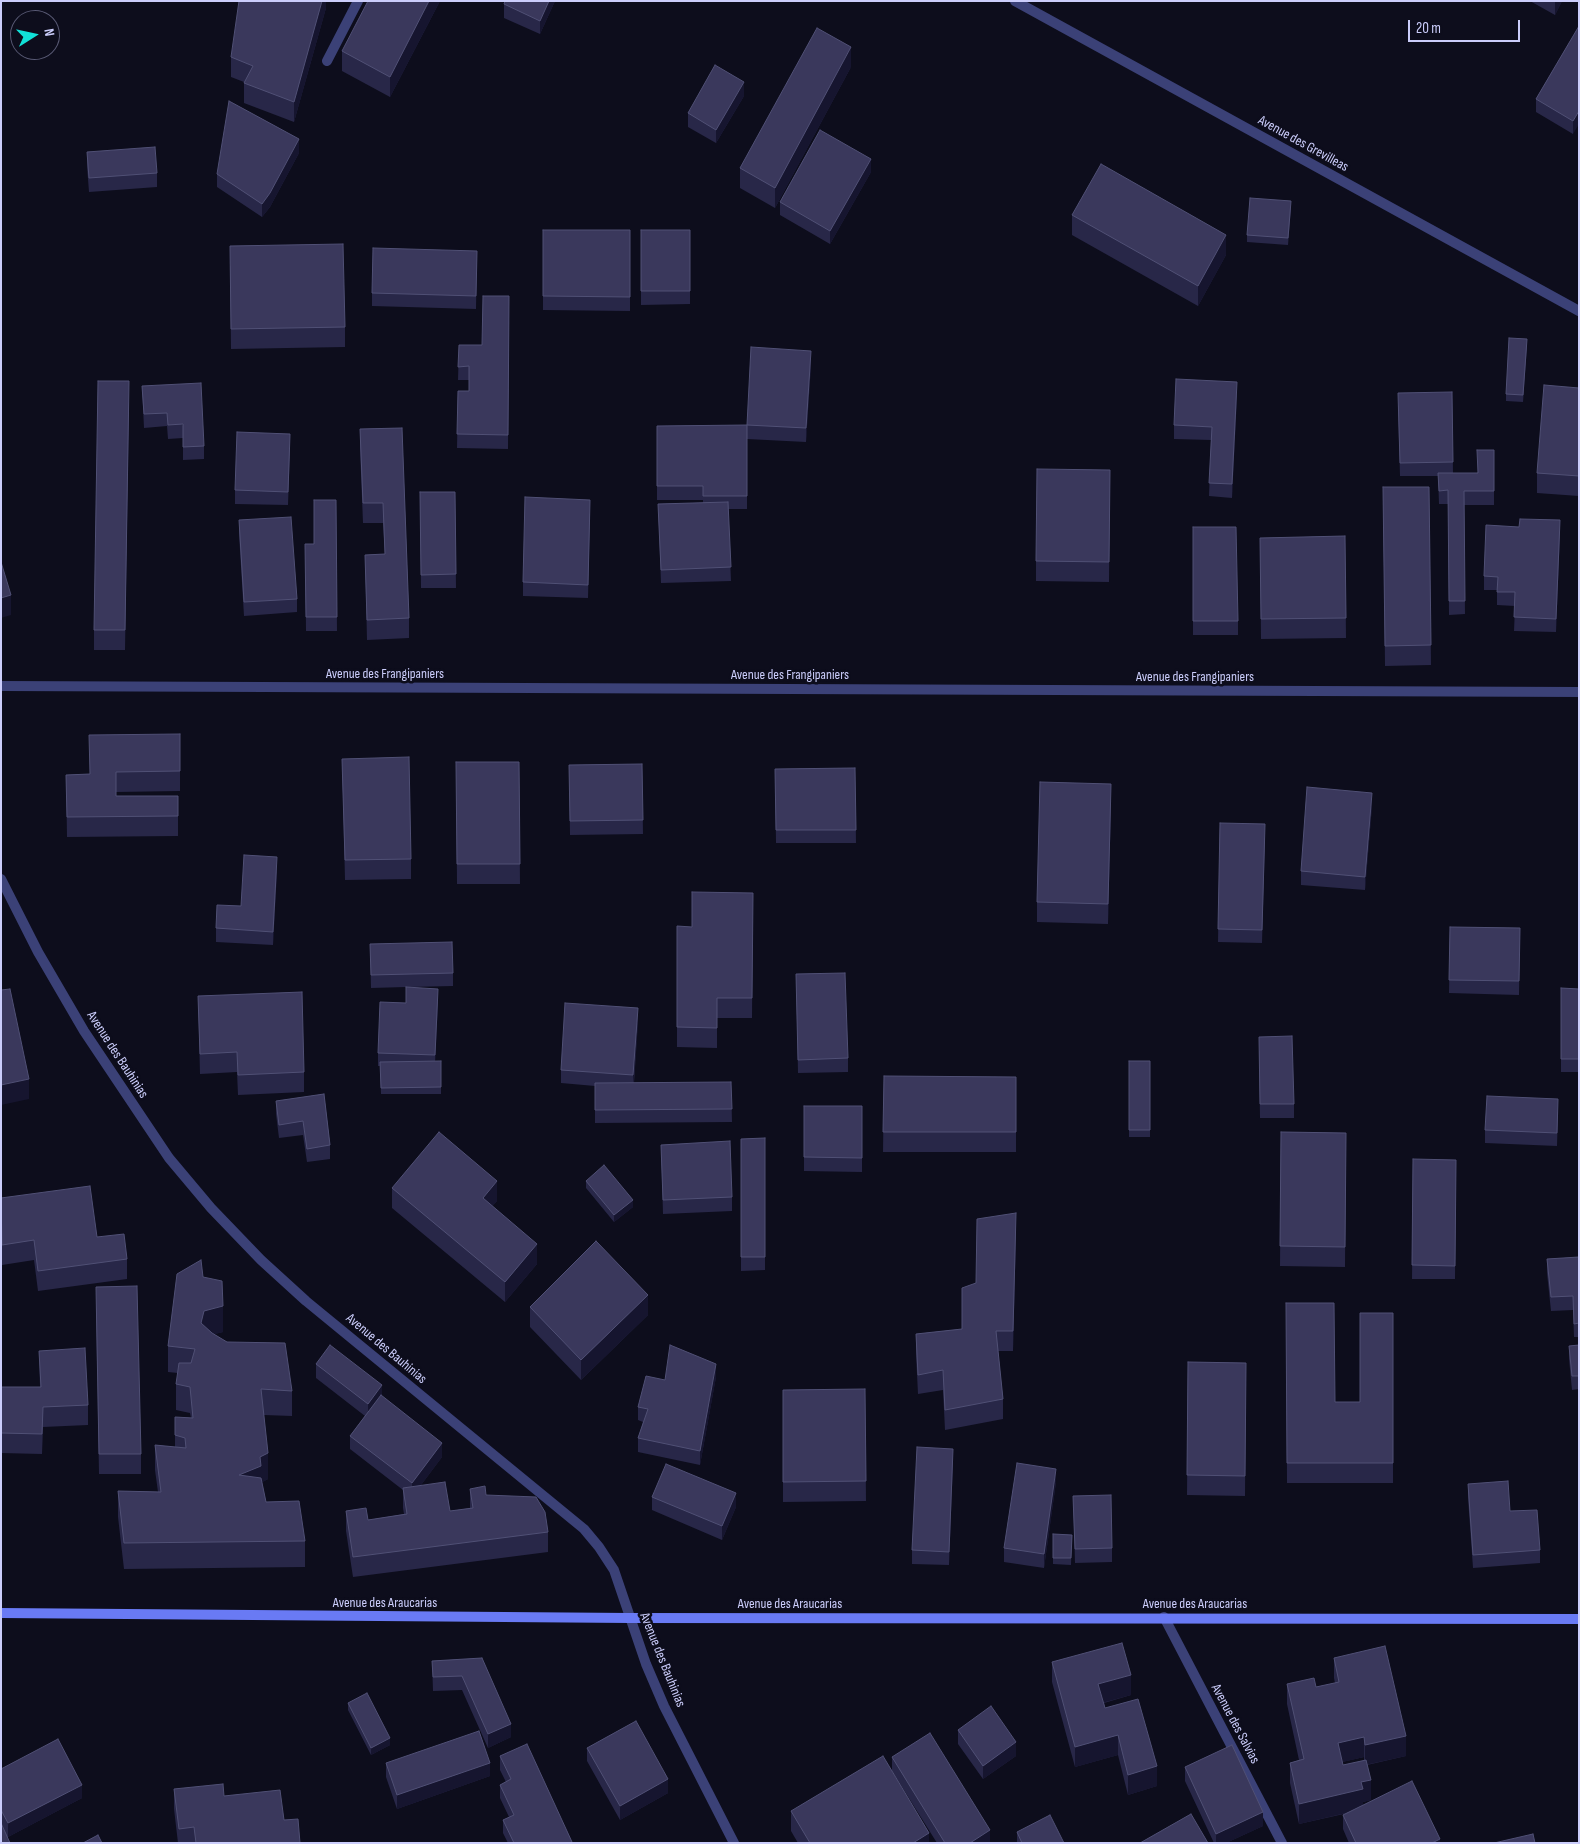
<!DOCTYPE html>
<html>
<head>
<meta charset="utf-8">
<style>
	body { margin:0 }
	#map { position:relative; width:1580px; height:1844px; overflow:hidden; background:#0d0d1c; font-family:"Sofia Sans Condensed",sans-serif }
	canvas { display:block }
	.frame { position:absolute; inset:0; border:2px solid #cbcdfb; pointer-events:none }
	.north { position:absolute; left:10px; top:10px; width:50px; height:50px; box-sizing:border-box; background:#0d0d1c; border:1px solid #595a75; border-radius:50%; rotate:80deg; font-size:14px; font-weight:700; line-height:20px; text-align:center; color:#cbcdfb }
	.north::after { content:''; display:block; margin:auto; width:18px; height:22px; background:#11e1d8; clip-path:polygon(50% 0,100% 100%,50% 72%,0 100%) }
	.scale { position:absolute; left:1408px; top:20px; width:112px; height:22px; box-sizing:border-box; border:2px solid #cbcdfb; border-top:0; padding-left:6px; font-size:15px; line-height:18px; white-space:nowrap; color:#cbcdfb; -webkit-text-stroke:4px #0d0d1c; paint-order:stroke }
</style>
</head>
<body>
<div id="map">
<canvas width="1580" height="1844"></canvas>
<div class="frame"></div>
<div class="north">N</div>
<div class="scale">20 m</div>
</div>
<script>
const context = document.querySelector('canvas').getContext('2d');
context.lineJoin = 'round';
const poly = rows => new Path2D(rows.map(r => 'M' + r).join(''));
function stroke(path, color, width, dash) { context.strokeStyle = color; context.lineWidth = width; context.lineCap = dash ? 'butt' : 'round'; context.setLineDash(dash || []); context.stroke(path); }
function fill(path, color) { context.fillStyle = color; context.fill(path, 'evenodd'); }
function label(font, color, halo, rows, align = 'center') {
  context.font = font + ' "Sofia Sans Condensed",sans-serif'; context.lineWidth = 5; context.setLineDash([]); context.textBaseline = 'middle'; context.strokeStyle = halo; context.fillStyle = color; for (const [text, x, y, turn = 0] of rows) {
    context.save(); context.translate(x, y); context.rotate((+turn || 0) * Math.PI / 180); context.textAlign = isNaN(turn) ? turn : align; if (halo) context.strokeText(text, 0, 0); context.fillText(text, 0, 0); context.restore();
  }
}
const street = poly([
	[1015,1,1579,311],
	[327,61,358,1],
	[1,686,1579,692],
	[1,879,38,952,84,1031,169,1158,211,1208,261,1260,306,1301,584,1529,599,1547,614,1570,646,1664,664,1706,734,1843],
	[1164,1617,1282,1843]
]);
const secondary = poly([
	[1,1613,630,1618,1579,1619]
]);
const wall = poly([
	[326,1,326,8,294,122,244,103,244,82,231,77,231,57],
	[440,1,390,97,342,71,342,51],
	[555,1,540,34,504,18,504,4],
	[1530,1,1562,1,1555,15],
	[1579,26,1573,134,1536,112,1536,99],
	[851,67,775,208,740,188,740,168],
	[744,96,716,143,688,127,688,113],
	[87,152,157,173,157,187,89,192,87,166],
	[299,153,270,207,262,217,217,187,217,174],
	[871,172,830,244,780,215,780,202],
	[1291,208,1288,245,1247,242,1247,235],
	[1072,215,1226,255,1198,306,1072,235],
	[543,230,630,230,630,311,543,310],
	[641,230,690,230,690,304,641,305],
	[477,251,476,309,372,306,372,293],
	[230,266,345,327,345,347,231,349],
	[509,296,508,449,457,448,458,391,469,391,469,380,458,380,459,345,482,345],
	[1527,346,1523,402,1506,401,1506,394],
	[811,365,806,442,747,439,747,509,728,509,731,581,661,583,658,504,703,503,703,500,657,500,657,426,747,425],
	[142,386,204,446,204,459,183,460,183,438,168,439,167,426,144,428],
	[1579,388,1579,496,1537,493,1537,473],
	[1452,392,1453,473,1477,473,1494,450,1494,505,1464,505,1465,614,1449,615,1448,504,1439,504,1438,476,1400,476,1398,406],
	[1237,396,1232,498,1209,496,1211,440,1174,439,1174,425],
	[129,401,125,650,94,650,94,630],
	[402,428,409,618,409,638,367,640,365,555,385,554,383,523,363,523,360,449,360,429],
	[290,448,288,505,235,504,235,490],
	[1110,470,1109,582,1036,581,1036,561],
	[1383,487,1429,487,1431,665,1385,666],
	[420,492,455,492,456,588,421,588],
	[336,500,337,631,306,631,305,544,314,544],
	[590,513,588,598,523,596,523,582],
	[239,520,297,599,297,612,244,616,239,534],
	[1193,527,1238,621,1238,635,1193,635],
	[1560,533,1556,632,1514,631,1515,606,1497,605,1497,590,1484,590,1484,576],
	[1345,536,1346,638,1261,639,1260,538],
	[180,734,180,791,116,792,116,796,178,796,178,836,67,837,66,775,90,774],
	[342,759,411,859,411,879,345,880],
	[456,762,519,762,520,884,457,884],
	[642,764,643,834,570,835,569,765],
	[855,768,856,843,776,843,775,769],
	[1111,804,1108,924,1037,922,1037,902],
	[1372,806,1365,890,1301,885,1301,871],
	[1220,823,1265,838,1262,943,1218,942],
	[277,871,273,945,216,942,216,928,241,906],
	[753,893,752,1018,717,1018,717,1048,677,1047,677,926,692,927],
	[1450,927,1520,928,1519,995,1449,993],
	[370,944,453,973,453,986,410,987,438,1002,435,1061,441,1061,441,1094,381,1094,380,1066,378,1066,378,1053,406,1003,406,987,371,988],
	[796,974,848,1058,848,1072,798,1073],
	[1561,988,1579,989,1579,1072,1561,1072],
	[198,996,304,1072,304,1092,238,1095,237,1072,200,1074],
	[638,1022,634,1083,731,1082,732,1122,595,1123,595,1086,561,1083,561,1070],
	[1259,1050,1294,1104,1294,1118,1260,1118],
	[1129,1061,1150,1061,1150,1137,1129,1137],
	[884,1076,1016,1077,1016,1152,883,1152],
	[324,1094,330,1145,330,1159,307,1162,303,1135,279,1138,276,1114,276,1101],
	[804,1106,862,1106,862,1172,804,1171],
	[1558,1112,1557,1146,1485,1143,1485,1130],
	[1281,1132,1346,1133,1345,1267,1280,1266],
	[765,1138,765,1270,741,1271,741,1139],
	[661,1145,732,1197,732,1211,663,1214],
	[1413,1159,1456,1160,1455,1279,1412,1279],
	[586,1181,633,1207,614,1222,586,1188],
	[392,1188,497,1201,492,1206,537,1264,505,1302,392,1208],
	[1,1198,97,1237,127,1259,127,1279,38,1291,34,1260,2,1265],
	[1016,1233,1013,1351,998,1351,1003,1399,1003,1419,945,1430,943,1390,918,1394,916,1354,916,1334,962,1329,976,1283],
	[1579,1257,1579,1337,1574,1337,1573,1310,1551,1311,1547,1273,1547,1259],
	[203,1277,223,1332,214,1334,292,1391,292,1416,264,1415,268,1479,262,1482,266,1502,305,1541,305,1567,124,1569,118,1517,118,1491,158,1492,155,1470,155,1445,175,1447,175,1417,191,1418,190,1413,176,1410,176,1384,178,1373,168,1372,168,1346],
	[1286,1303,1335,1402,1360,1402,1393,1313,1393,1483,1287,1483],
	[96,1307,141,1454,141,1474,99,1474],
	[530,1307,648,1315,581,1380,530,1327],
	[1579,1345,1579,1389,1572,1390,1569,1359,1569,1346],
	[39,1351,88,1405,88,1425,43,1427,42,1454,1,1453,1,1387,40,1387],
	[1188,1362,1246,1363,1245,1496,1187,1495],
	[316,1364,382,1396,442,1457,421,1485,450,1511,470,1508,470,1489,486,1495,548,1532,548,1552,353,1577,346,1531,346,1511,368,1520,404,1514,403,1508,403,1490,350,1449,350,1436,365,1416,316,1378],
	[716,1377,700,1465,638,1452,638,1438,643,1422,638,1420,638,1407,665,1380],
	[865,1389,866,1501,783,1502,783,1390],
	[953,1462,949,1565,912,1564,912,1550],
	[1056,1482,1044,1568,1004,1562,1004,1548],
	[1468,1484,1510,1511,1540,1550,1540,1563,1473,1568,1468,1498],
	[1073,1496,1112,1548,1112,1562,1075,1563],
	[652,1497,736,1507,722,1540,652,1510],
	[1053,1534,1072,1535,1071,1565,1053,1564],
	[482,1658,511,1737,488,1748,462,1690,433,1691,432,1661],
	[1334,1658,1406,1756,1367,1765,1371,1800,1363,1802,1363,1805,1440,1843,1349,1843,1343,1829,1343,1815,1348,1813,1299,1824,1290,1783,1290,1763,1299,1760,1287,1704,1287,1684,1316,1687,1335,1683,1334,1678],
	[1364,1757,1364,1761,1343,1765,1342,1762],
	[1052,1662,1131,1695,1104,1703,1105,1708,1157,1786,1128,1795,1118,1755,1075,1767,1052,1682],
	[348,1703,390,1745,371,1755,348,1710],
	[958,1730,1016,1756,983,1779,958,1744],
	[587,1748,668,1793,620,1820,587,1761],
	[500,1756,572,1843,508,1843,503,1833,503,1820,509,1817,500,1798,500,1785,506,1782,500,1770],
	[892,1757,990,1843,937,1843,892,1771],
	[386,1763,490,1776,397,1809,386,1777],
	[1185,1767,1263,1826,1226,1843,1214,1843,1185,1781],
	[1,1769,82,1798,8,1837,1,1843],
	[174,1789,224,1796,284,1820,300,1843,178,1843,174,1809],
	[791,1811,929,1843,798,1843,791,1831],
	[1017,1832,1064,1843,1017,1843]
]);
const shadedWall = poly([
	[322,1,326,1,326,8,294,122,294,102],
	[429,1,440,1,390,97,390,77],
	[549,1,555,1,540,34,540,21],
	[1555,1,1562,1,1555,15],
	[851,47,851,67,775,208,775,188],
	[744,82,744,96,716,143,716,130],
	[1579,111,1579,124,1573,134,1573,121],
	[299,139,299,153,270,207,262,217,262,204],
	[871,159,871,172,830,244,830,231],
	[1226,235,1226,255,1198,306,1198,286],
	[811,351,811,365,806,442,806,428],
	[1237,382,1237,396,1232,498,1232,484],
	[1560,520,1560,533,1556,632,1556,619],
	[11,595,11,615,1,618,1,598],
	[1111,784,1111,804,1108,924,1108,904],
	[1372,793,1372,806,1365,890,1365,877],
	[277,857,277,871,273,945,273,932],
	[438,989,438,1002,435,1069,435,1055],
	[638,1008,638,1022,633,1088,633,1075],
	[29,1079,29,1099,1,1105,1,1085],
	[497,1181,497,1201,483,1218,483,1198],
	[633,1200,633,1207,614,1222,614,1215],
	[1016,1213,1016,1233,1013,1351,1013,1331],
	[537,1244,537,1264,505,1302,505,1282],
	[648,1295,648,1315,581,1380,581,1360],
	[223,1306,223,1332,204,1337,201,1323,204,1311],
	[716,1364,716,1377,700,1465,700,1451],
	[382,1385,382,1399,368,1418,368,1404],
	[442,1443,442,1457,412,1497,412,1483],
	[953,1449,953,1462,949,1565,949,1552],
	[268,1453,268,1479,261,1483,239,1475,260,1457],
	[1056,1469,1056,1482,1044,1568,1044,1554],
	[736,1493,736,1507,722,1540,722,1526],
	[1131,1675,1131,1695,1098,1704,1098,1684],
	[511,1724,511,1737,488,1748,488,1734],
	[1118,1735,1118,1755,1075,1767,1075,1747],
	[1406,1736,1406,1756,1365,1765,1365,1745],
	[1364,1737,1364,1757,1338,1763,1338,1743],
	[390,1738,390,1745,371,1755,371,1748],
	[1016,1742,1016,1756,983,1779,983,1766],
	[490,1763,490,1776,397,1809,397,1795],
	[1157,1766,1157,1786,1128,1795,1128,1775],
	[668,1779,668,1793,620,1820,620,1806],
	[1371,1780,1371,1800,1363,1802,1363,1809,1299,1824,1299,1804,1361,1782],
	[82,1785,82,1798,8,1837,8,1823],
	[1263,1812,1263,1826,1226,1843,1216,1843,1216,1834],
	[990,1830,990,1843,970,1843],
	[929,1833,929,1843,913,1843],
	[1440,1839,1440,1843,1432,1843]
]);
const building = poly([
	[239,1,322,1,294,102,244,83,253,66,231,57,239,1],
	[368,1,429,1,390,77,342,51,368,1],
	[505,1,549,1,540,21,504,4,505,1],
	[1579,26,1579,111,1573,121,1536,99,1579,26],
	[817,28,851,47,775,188,740,168,817,28],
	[715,65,744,82,716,130,688,113,715,65],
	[229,101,299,139,270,193,262,204,217,174,229,101],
	[820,130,871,159,830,231,780,202,820,130],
	[155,147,157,173,89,178,87,152,155,147],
	[1101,164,1226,235,1198,286,1072,215,1101,164],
	[1250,198,1291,201,1288,238,1247,235,1250,198],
	[543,230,630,230,630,297,543,296,543,230],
	[641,230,690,230,690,291,641,291,641,230],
	[343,244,345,327,231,329,230,246,343,244],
	[373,248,477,251,476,296,372,293,373,248],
	[483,296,509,296,508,435,457,434,458,391,469,391,469,366,458,367,459,345,482,345,483,296],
	[1509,338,1527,339,1523,395,1506,394,1509,338],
	[751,347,811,351,806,428,747,425,747,496,703,496,703,486,657,486,657,426,747,425,751,347],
	[1176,379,1237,382,1232,484,1209,483,1212,427,1174,425,1176,379],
	[98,381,129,381,125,630,94,630,98,381],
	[201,383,204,446,183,447,183,424,168,425,167,413,144,414,142,386,201,383],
	[1544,385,1579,388,1579,476,1537,473,1544,385],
	[1452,392,1453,462,1400,463,1398,393,1452,392],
	[402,428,409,618,367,620,365,555,385,554,383,503,363,503,360,429,402,428],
	[237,432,290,434,288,492,235,490,237,432],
	[1477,450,1494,450,1494,491,1464,491,1465,601,1449,601,1448,490,1439,491,1438,473,1478,473,1477,450],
	[1037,469,1110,470,1109,562,1036,561,1037,469],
	[1383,487,1429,487,1431,645,1385,646,1383,487],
	[420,492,455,492,456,574,421,575,420,492],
	[525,497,590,500,588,585,523,582,525,497],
	[314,500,336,500,337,617,306,617,305,544,314,544,314,500],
	[728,502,731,567,661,570,658,504,728,502],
	[291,517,297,599,244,602,239,520,291,517],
	[1520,519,1560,520,1556,619,1514,617,1515,592,1497,592,1498,577,1484,576,1486,525,1519,527,1520,519],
	[1193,527,1236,527,1238,621,1193,621,1193,527],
	[1345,536,1346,618,1261,619,1260,538,1345,536],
	[1,562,11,595,1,598,1,562],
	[180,734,180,771,116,772,116,796,178,796,178,816,67,817,66,775,90,774,89,735,180,734],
	[409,757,411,859,345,860,342,759,409,757],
	[456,762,519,762,520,864,457,864,456,762],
	[642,764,643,820,570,821,569,765,642,764],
	[855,768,856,830,776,830,775,769,855,768],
	[1040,782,1111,784,1108,904,1037,902,1040,782],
	[1307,787,1372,793,1365,877,1301,871,1307,787],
	[1220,823,1265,824,1262,930,1218,929,1220,823],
	[244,855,277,857,273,932,216,928,217,905,241,906,244,855],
	[692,892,753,893,752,998,717,998,717,1028,677,1027,677,926,692,927,692,892],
	[1450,927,1520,928,1519,981,1449,980,1450,927],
	[452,942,453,973,371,975,370,944,452,942],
	[845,973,848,1058,798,1060,796,974,845,973],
	[406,987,438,989,435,1055,378,1053,380,1002,406,1003,406,987],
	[1561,988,1579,989,1579,1059,1561,1059,1561,988],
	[10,989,29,1079,1,1085,1,990,10,989],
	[302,992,304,1072,238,1075,237,1052,200,1054,198,996,302,992],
	[565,1003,638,1008,633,1075,561,1070,565,1003],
	[1292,1036,1294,1104,1260,1104,1259,1037,1292,1036],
	[441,1061,441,1087,381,1088,380,1062,441,1061],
	[1129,1061,1150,1061,1150,1130,1129,1130,1129,1061],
	[884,1076,1016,1077,1016,1132,883,1132,884,1076],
	[731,1082,732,1109,595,1110,595,1083,731,1082],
	[324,1094,330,1145,307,1149,303,1121,279,1125,276,1101,324,1094],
	[1487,1096,1558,1099,1557,1133,1485,1130,1487,1096],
	[804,1106,862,1106,862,1158,804,1157,804,1106],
	[439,1132,497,1181,483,1198,537,1244,505,1282,392,1188,439,1132],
	[1281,1132,1346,1133,1345,1247,1280,1246,1281,1132],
	[765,1138,765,1257,741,1257,741,1139,765,1138],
	[730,1141,732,1197,663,1200,661,1145,730,1141],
	[1413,1159,1456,1160,1455,1266,1412,1265,1413,1159],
	[604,1165,633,1200,614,1215,586,1181,604,1165],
	[90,1186,97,1237,124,1234,127,1259,38,1271,34,1240,2,1245,1,1198,90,1186],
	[1016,1213,1013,1331,996,1331,1003,1399,945,1410,943,1370,918,1375,916,1334,962,1329,962,1288,976,1283,977,1219,1016,1213],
	[596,1241,648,1295,581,1360,530,1307,596,1241],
	[1579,1257,1579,1323,1574,1324,1573,1296,1551,1297,1547,1259,1579,1257],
	[201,1260,203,1277,222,1281,223,1306,204,1311,201,1323,212,1333,227,1342,285,1343,292,1391,261,1389,268,1453,260,1457,261,1466,239,1475,261,1478,266,1502,299,1501,305,1541,124,1543,118,1491,161,1492,155,1445,186,1448,185,1438,175,1435,175,1417,193,1418,190,1387,176,1384,179,1363,191,1363,195,1349,168,1346,177,1274,201,1260],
	[137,1286,141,1454,99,1454,96,1287,137,1286],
	[1286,1303,1334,1303,1335,1402,1360,1402,1360,1313,1393,1313,1393,1463,1287,1463,1286,1303],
	[330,1345,382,1385,368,1404,316,1364,330,1345],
	[670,1345,716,1364,700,1451,638,1438,648,1409,638,1407,646,1376,665,1380,670,1345],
	[1579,1345,1579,1376,1572,1376,1569,1346,1579,1345],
	[85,1348,88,1405,43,1407,42,1434,1,1433,1,1387,41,1387,39,1351,85,1348],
	[1188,1362,1246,1363,1245,1476,1187,1475,1188,1362],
	[865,1389,866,1481,783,1482,783,1390,865,1389],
	[381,1395,442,1443,412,1483,350,1436,381,1395],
	[917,1447,953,1449,949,1552,912,1550,917,1447],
	[1017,1463,1056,1469,1044,1554,1004,1548,1017,1463],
	[666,1464,736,1493,722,1526,652,1497,666,1464],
	[1508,1481,1510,1511,1537,1510,1540,1550,1473,1555,1468,1484,1508,1481],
	[445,1482,450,1511,473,1508,470,1489,485,1486,486,1495,536,1497,545,1512,548,1532,353,1557,346,1511,366,1508,368,1520,407,1514,403,1488,445,1482],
	[1111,1495,1112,1548,1075,1549,1073,1496,1111,1495],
	[1053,1534,1072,1535,1071,1558,1053,1558,1053,1534],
	[1122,1643,1131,1675,1098,1684,1105,1708,1138,1699,1157,1766,1128,1775,1118,1735,1075,1747,1052,1662,1122,1643],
	[1385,1646,1406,1736,1365,1745,1364,1737,1338,1743,1343,1765,1366,1760,1371,1780,1361,1782,1363,1789,1299,1804,1290,1763,1304,1759,1287,1684,1314,1678,1316,1687,1339,1682,1334,1658,1385,1646],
	[482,1658,511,1724,488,1734,462,1676,433,1677,432,1661,482,1658],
	[367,1693,390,1738,371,1748,348,1703,367,1693],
	[991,1706,1016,1742,983,1766,958,1730,991,1706],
	[636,1721,668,1779,620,1806,587,1748,636,1721],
	[479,1731,490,1763,397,1795,386,1763,479,1731],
	[930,1733,990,1830,970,1843,945,1843,892,1757,930,1733],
	[58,1739,82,1785,8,1823,1,1810,1,1769,58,1739],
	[527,1744,572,1842,570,1843,514,1843,503,1820,514,1815,500,1785,511,1779,500,1756,527,1744],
	[1232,1745,1263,1812,1216,1834,1185,1767,1232,1745],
	[883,1756,929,1833,913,1843,810,1843,791,1811,883,1756],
	[1412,1781,1440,1839,1432,1843,1356,1843,1343,1815,1412,1781],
	[223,1784,224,1796,280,1790,284,1820,298,1819,300,1843,196,1843,194,1827,179,1829,174,1789,223,1784],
	[1191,1814,1208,1843,1140,1843,1191,1814],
	[1050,1815,1064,1843,1022,1843,1017,1832,1050,1815],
	[1,1823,10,1843,1,1843,1,1823],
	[1533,1834,1535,1843,1494,1843,1533,1834],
	[98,1835,102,1843,83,1843,98,1835]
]);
const streetNames = [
	["Avenue des Grevilleas",1303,144,29],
	["Avenue des Frangipaniers",385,674],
	["Avenue des Frangipaniers",790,675],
	["Avenue des Frangipaniers",1195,677],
	["Avenue des Bauhinias",117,1055,57],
	["Avenue des Bauhinias",386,1349,40],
	["Avenue des Araucarias",385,1603],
	["Avenue des Araucarias",790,1604],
	["Avenue des Araucarias",1195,1604],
	["Avenue des Bauhinias",662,1660,68],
	["Avenue des Salvias",1235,1724,62]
];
stroke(street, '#3b4177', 10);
stroke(secondary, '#697af4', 10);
fill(wall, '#282748');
fill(shadedWall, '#16152f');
fill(building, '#3a385c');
stroke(building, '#505075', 1);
label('14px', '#cbcdfb', '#0d0d1c', streetNames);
</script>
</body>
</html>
